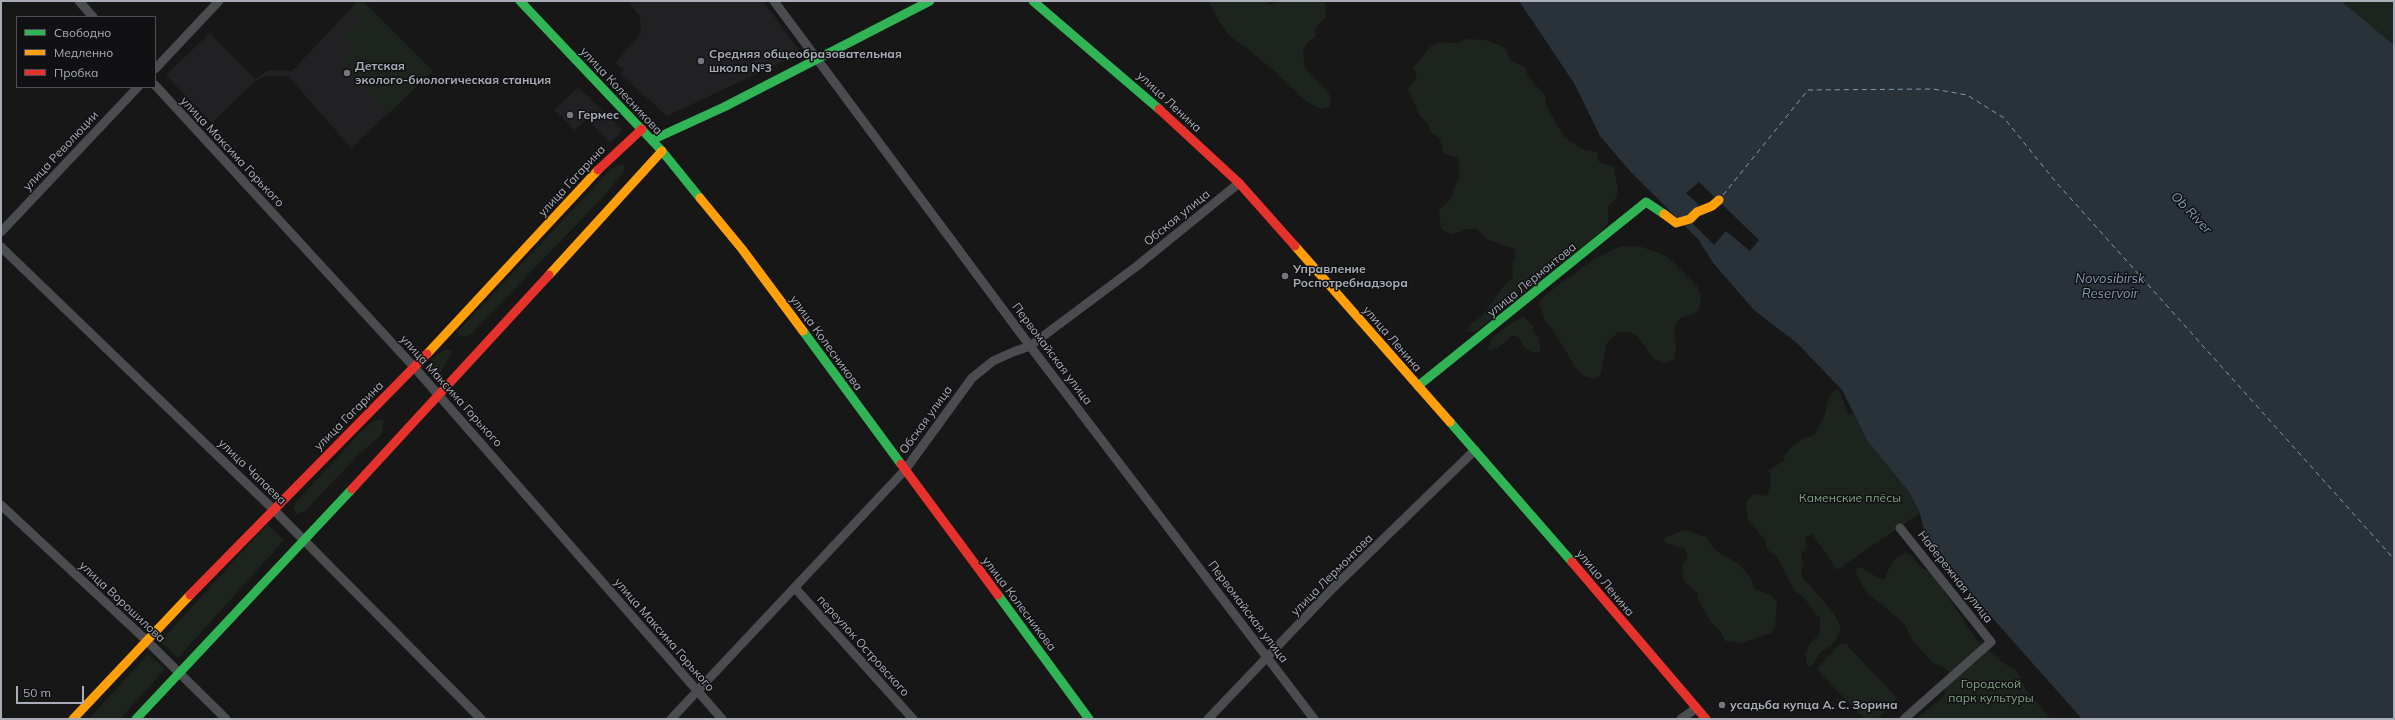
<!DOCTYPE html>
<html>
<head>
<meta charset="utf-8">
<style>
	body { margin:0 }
	#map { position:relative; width:2395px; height:720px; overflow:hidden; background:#171717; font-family:Mulish,sans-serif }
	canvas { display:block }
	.frame { position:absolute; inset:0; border:2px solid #a8adb8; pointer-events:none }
	.legend { position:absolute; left:16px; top:16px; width:140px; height:72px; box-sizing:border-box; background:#111113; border:1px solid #4d4f55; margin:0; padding:5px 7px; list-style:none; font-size:12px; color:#a8adb8 }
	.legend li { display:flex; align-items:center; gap:8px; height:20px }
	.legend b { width:20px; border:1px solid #4d4f55 }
	.scale { position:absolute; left:16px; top:686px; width:68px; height:18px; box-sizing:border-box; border:2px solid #a8adb8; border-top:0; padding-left:5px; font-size:12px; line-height:14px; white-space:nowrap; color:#a8adb8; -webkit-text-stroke:3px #111113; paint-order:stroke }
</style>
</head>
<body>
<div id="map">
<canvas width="2395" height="720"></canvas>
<div class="frame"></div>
<ul class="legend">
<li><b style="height:5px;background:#30b455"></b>Свободно</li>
<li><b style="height:5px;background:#ff9f0a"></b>Медленно</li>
<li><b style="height:5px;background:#e5322d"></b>Пробка</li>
</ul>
<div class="scale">50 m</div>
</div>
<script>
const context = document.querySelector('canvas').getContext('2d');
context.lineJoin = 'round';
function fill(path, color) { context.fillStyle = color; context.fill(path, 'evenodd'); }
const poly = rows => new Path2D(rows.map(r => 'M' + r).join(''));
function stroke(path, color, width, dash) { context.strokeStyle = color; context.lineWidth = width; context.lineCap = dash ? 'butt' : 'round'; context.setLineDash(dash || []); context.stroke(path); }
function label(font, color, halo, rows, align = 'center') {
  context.font = font + ' Mulish,sans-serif'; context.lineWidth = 3; context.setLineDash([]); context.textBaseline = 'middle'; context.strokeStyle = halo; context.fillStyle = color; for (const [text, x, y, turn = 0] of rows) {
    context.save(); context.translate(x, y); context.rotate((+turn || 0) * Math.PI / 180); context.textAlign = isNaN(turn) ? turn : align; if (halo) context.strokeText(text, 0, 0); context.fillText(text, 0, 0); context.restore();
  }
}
const built = poly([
	[358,1,363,1,433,71,351,148,288,76,265,76,253,83,212,123,166,75,210,33,255,79,268,70,292,71],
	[628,1,763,1,801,53,667,116,620,74,624,70,615,63,641,33,640,16],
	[578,87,623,130,610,143,587,119,575,130,554,110]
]);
const green = poly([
	[358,1,363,1,433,71,389,113,342,61,355,48,345,35,363,20,352,7],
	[1209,1,1268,1,1270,5,1277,1,1325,1,1326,17,1316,27,1315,37,1307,43,1303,52,1304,63,1308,72,1329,93,1331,103,1329,107,1320,109,1306,101,1271,68,1228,34,1217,18],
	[2341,1,2394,1,2394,45],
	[1467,39,1485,40,1504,47,1511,61,1525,67,1528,76,1545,96,1546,105,1564,137,1583,149,1597,152,1599,162,1614,167,1618,191,1615,200,1608,206,1608,223,1602,231,1475,332,1466,331,1472,323,1481,317,1502,288,1513,277,1512,262,1515,258,1515,249,1486,239,1477,229,1467,229,1452,235,1441,229,1439,210,1450,200,1459,176,1459,161,1456,157,1443,153,1440,139,1431,132,1428,124,1419,115,1408,89,1417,77,1413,68,1431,46,1441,42,1456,43],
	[621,164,625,165,623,173,601,199,472,333,465,337,456,336,460,329,611,169],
	[1622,246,1639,246,1664,255,1672,261,1698,287,1701,297,1700,307,1694,314,1681,318,1677,322,1674,332,1676,348,1674,359,1670,362,1664,363,1654,359,1637,336,1628,332,1618,332,1607,343,1601,373,1598,378,1593,379,1584,376,1577,370,1558,338,1545,321,1539,302,1549,292,1597,257],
	[1524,317,1533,326,1533,331,1539,337,1541,351,1533,353,1523,346,1520,338,1516,336,1512,336,1498,348,1490,350,1486,347,1489,346,1492,338,1511,323],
	[447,349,452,351,441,372,433,374,430,366,432,358],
	[1836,390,1840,392,1849,415,1853,413,1867,440,1909,492,1920,513,1837,570,1812,534,1805,538,1807,548,1801,555,1804,565,1801,568,1802,577,1834,613,1841,628,1836,641,1820,653,1811,667,1807,664,1805,655,1809,645,1820,633,1820,619,1805,599,1794,590,1778,558,1767,549,1765,540,1748,520,1746,505,1747,500,1755,494,1767,496,1771,482,1771,475,1768,471,1785,460,1784,456,1790,448,1804,438,1814,435,1824,417,1829,397],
	[383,419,383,429,380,436,360,453,305,511,297,514,293,507,297,501,358,435,373,421],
	[267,524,284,540,178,658,160,642],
	[1685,530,1708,538,1709,543,1717,551,1740,565,1751,578,1754,589,1769,594,1777,601,1775,628,1772,633,1740,643,1725,641,1721,632,1710,621,1698,599,1698,594,1684,581,1682,565,1688,558,1685,549,1665,543,1664,538],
	[1905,553,1910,554,1922,568,1932,572,1975,638,2003,663,2014,669,2020,676,2025,689,2051,719,1916,719,1944,696,1949,672,1946,669,1933,663,1911,639,1905,624,1866,592,1856,574,1857,568,1862,568,1880,579,1885,579,1888,570,1897,557],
	[1840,644,1846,644,1897,698,1877,719,1865,719,1817,670,1818,667],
	[148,654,165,669,120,719,89,719]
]);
const water = poly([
	[1519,1,2341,1,2394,45,2394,719,2082,719,1927,544,1920,513,1909,492,1867,440,1842,390,1797,343,1754,310,1714,264,1698,239,1629,170,1600,136,1574,83]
]);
const pier = poly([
	[1699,182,1759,240,1750,251,1726,231,1714,245,1689,220,1699,205,1686,193]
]);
const ferry = poly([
	[1723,195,1808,90,1933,89,1967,95,2004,118,2055,181,2394,559]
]);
const street = poly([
	[79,1,93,17],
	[774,1,1030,346,1314,719],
	[155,69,219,1],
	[155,85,414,367,722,719],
	[1,232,138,87],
	[1,247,274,510,481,719],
	[1,505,146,640,226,719],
	[1900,528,1991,642,1904,719],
	[795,588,913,719],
	[671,719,905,470,972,378,993,361,1013,352,1030,346,1137,266,1239,183],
	[1208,719,1333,588,1475,450],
	[1681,719,1695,709]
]);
const fast = poly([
	[520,1,662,151,700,198],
	[1033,1,1159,109],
	[652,140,724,107,930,1],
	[803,331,901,464],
	[1418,386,1646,202,1664,214],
	[1450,422,1572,562],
	[998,595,1089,719],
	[136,719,352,489]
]);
const slow = poly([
	[700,198,742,249,803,331],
	[1664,214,1676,223,1690,219,1697,212,1712,206,1719,200],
	[1295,246,1450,422],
	[549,275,662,151],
	[427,354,598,170],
	[73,719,190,595]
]);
const jam = poly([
	[1159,109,1239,183,1295,246],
	[598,170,642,129],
	[901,464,998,595],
	[352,489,549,275],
	[1572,562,1706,719],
	[190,595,427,354]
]);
const markers = [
	[701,61,4,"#757880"],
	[347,73,4,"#757880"],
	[570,115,4,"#757880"],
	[1285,276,4,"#757880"],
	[1722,705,4,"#757880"]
];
const poiNames = [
	["Средняя общеобразовательная",709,54],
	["школа №3",709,68],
	["Детская",355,66],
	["эколого-биологическая станция",355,80],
	["Гермес",578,115],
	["Управление",1293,269],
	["Роспотребнадзора",1293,283],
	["усадьба купца А. С. Зорина",1730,705]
];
const streetNames = [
	["улица Колесникова",621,91,47],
	["улица Ленина",1169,102,43],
	["улица Революции",61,151,-47],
	["улица Максима Горького",232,152,47],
	["улица Гагарина",572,181,-47],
	["Обская улица",1177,218,-39],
	["улица Лермонтова",1532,280,-39],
	["улица Ленина",1392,339,49],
	["улица Колесникова",826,343,54],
	["Первомайская улица",1052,354,53],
	["улица Максима Горького",451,391,48],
	["улица Гагарина",349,416,-45],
	["Обская улица",926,420,-54],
	["улица Чапаева",252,472,44],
	["улица Лермонтова",1332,575,-45],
	["Набережная улица",1955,577,52],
	["улица Ленина",1605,583,50],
	["улица Ворошилова",122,602,43],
	["улица Колесникова",1019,604,53],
	["Первомайская улица",1248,612,53],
	["улица Максима Горького",664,635,49],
	["переулок Островского",863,646,48]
];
const parkNames = [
	["Каменские плёсы",1850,498],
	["Городской",1991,684],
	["парк культуры",1991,698]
];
const waterNames = [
	["Ob River",2191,213,46],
	["Novosibirsk",2110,279],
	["Reservoir",2110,294]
];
fill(built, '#212123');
fill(green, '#1d241e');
fill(water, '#2a3239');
fill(pier, '#171717');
stroke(ferry, '#7f9bb3', 1, [5, 4]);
stroke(street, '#4b4c50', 9);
stroke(fast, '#30b455', 9);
stroke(slow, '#ff9f0a', 9);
stroke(jam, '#e5322d', 9);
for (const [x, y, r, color] of markers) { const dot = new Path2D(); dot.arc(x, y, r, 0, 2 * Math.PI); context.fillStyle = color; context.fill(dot); stroke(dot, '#111113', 1.5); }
label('bold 12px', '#a8adb8', '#111113', poiNames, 'left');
label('12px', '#a8adb8', '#111113', streetNames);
label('12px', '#7fa381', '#111113', parkNames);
label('italic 13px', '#7f9bb3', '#111113', waterNames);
</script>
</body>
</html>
